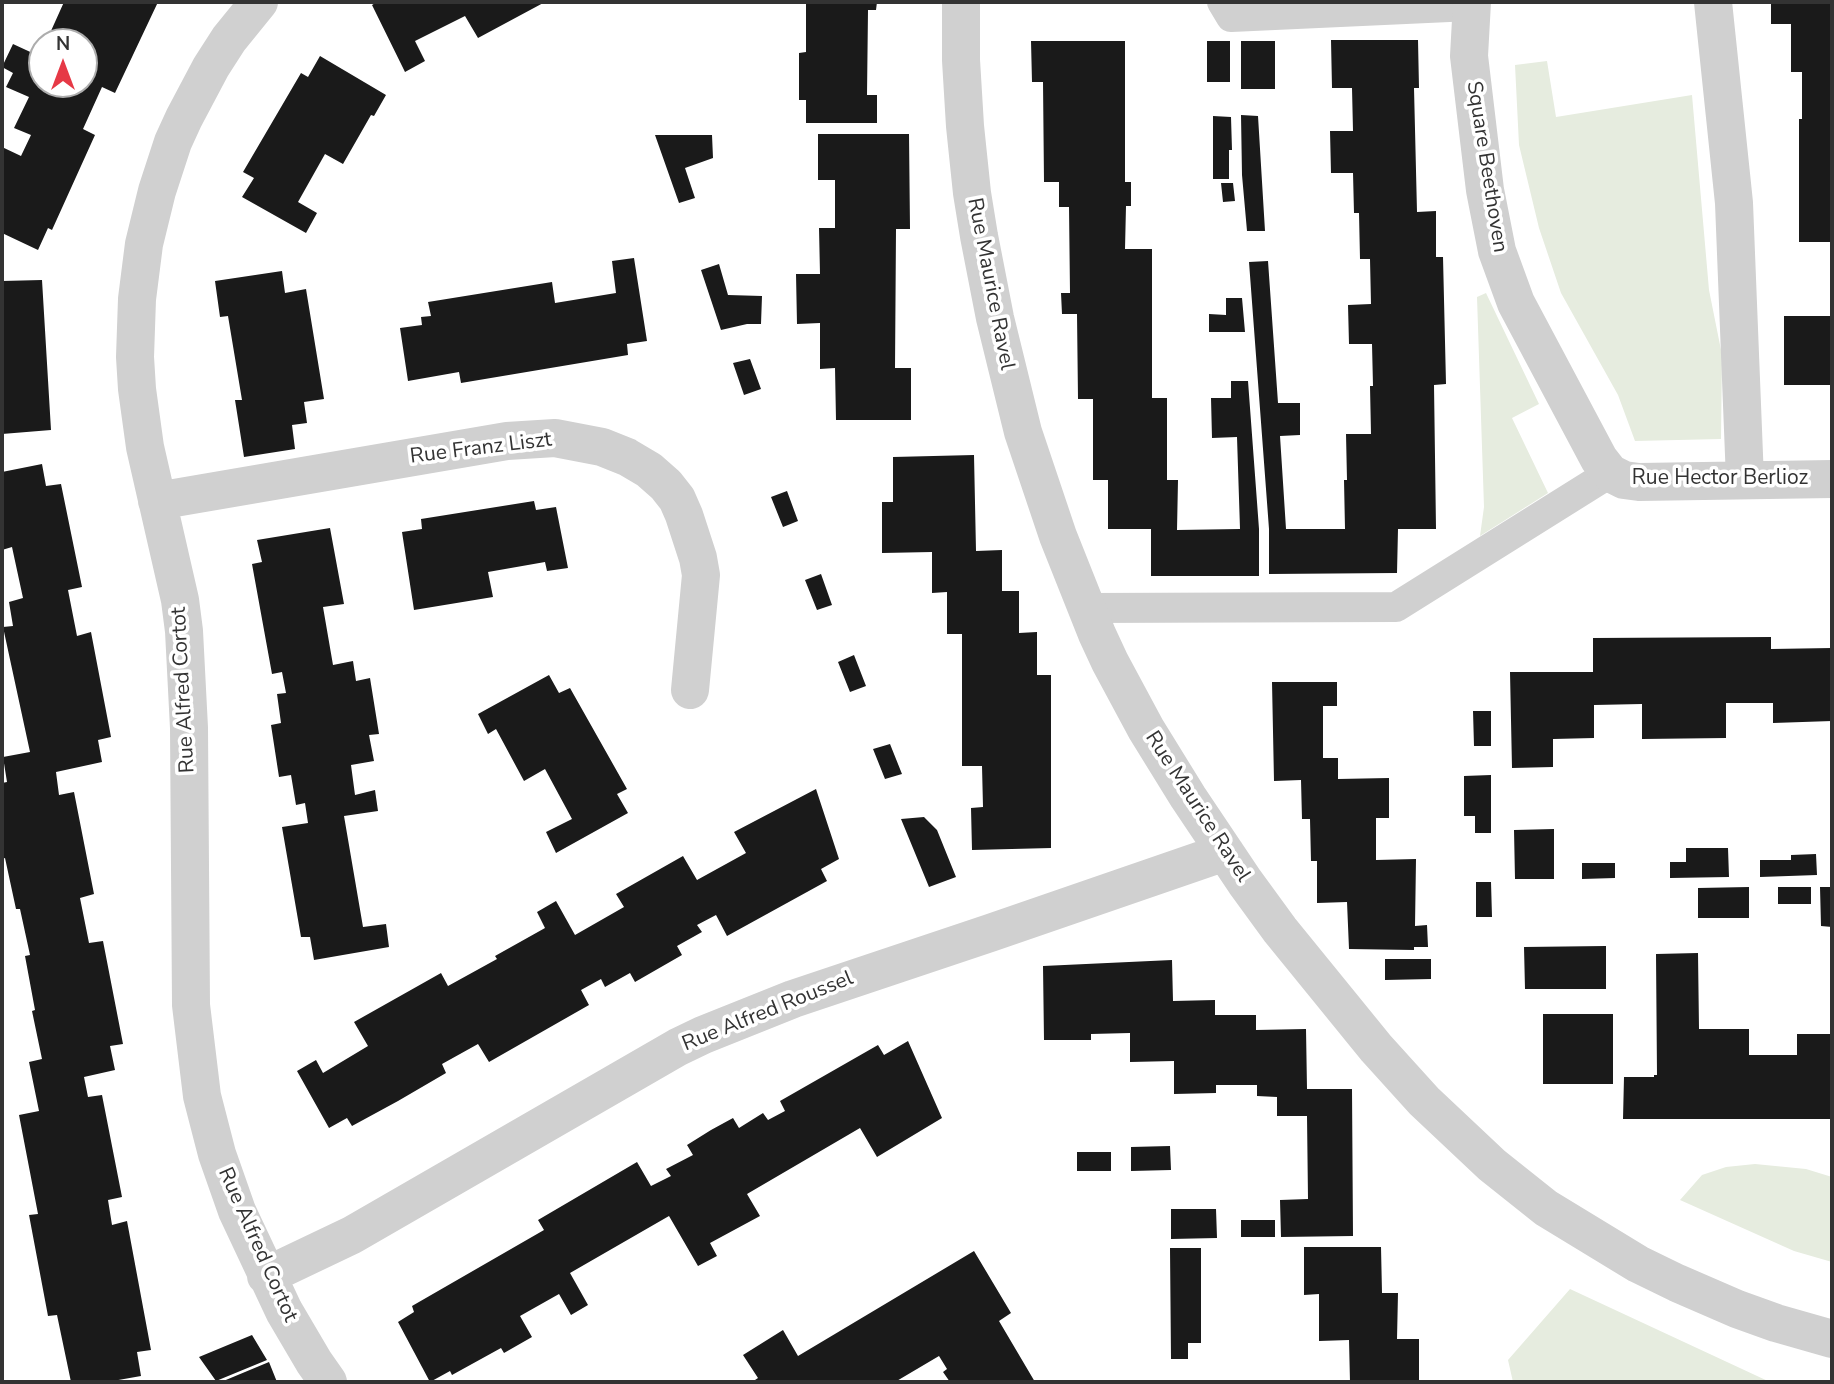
<!DOCTYPE html>
<html>
<head>
<meta charset="utf-8">
<style>
	body { margin:0 }
	#map { position:relative; width:1834px; height:1384px; overflow:hidden; background:#fff; font-family:"Nunito Sans",sans-serif }
	canvas { display:block }
	.frame { position:absolute; inset:0; border:4px solid #333; pointer-events:none }
	.north { position:absolute; left:28px; top:28px; width:70px; height:70px; box-sizing:border-box; background:#fff; border:2px solid #adadad; border-radius:50%; rotate:0deg; font-size:19px; font-weight:700; line-height:28px; text-align:center; color:#333 }
	.north::after { content:''; display:block; margin:auto; width:24px; height:32px; background:#e63946; clip-path:polygon(50% 0,100% 100%,50% 72%,0 100%) }
</style>
</head>
<body>
<div id="map">
<canvas width="1834" height="1384"></canvas>
<div class="frame"></div>
<div class="north">N</div>
</div>
<script>
const context = document.querySelector('canvas').getContext('2d');
context.lineJoin = 'round';
function fill(path, color) { context.fillStyle = color; context.fill(path, 'evenodd'); }
const poly = rows => new Path2D(rows.map(r => 'M' + r).join(''));
function stroke(path, color, width, dash) { context.strokeStyle = color; context.lineWidth = width; context.lineCap = dash ? 'butt' : 'round'; context.setLineDash(dash || []); context.stroke(path); }
function label(font, color, halo, rows, align = 'center') {
  context.font = font + ' "Nunito Sans",sans-serif'; context.lineWidth = 7; context.setLineDash([]); context.textBaseline = 'middle'; context.strokeStyle = halo; context.fillStyle = color; for (const [text, x, y, turn = 0] of rows) {
    context.save(); context.translate(x, y); context.rotate((+turn || 0) * Math.PI / 180); context.textAlign = isNaN(turn) ? turn : align; if (halo) context.strokeText(text, 0, 0); context.fillText(text, 0, 0); context.restore();
  }
}
const green = poly([
	[1547,61,1556,117,1692,95,1709,290,1722,355,1721,439,1635,441,1618,395,1561,293,1539,228,1519,145,1515,65],
	[1486,293,1539,404,1512,418,1548,493,1480,536,1484,507,1477,297],
	[1755,1164,1806,1169,1832,1177,1832,1262,1794,1251,1680,1200,1702,1175,1726,1167],
	[1570,1289,1770,1382,1513,1382,1508,1360]
]);
const building = poly([
	[64,2,158,2,115,93,102,87,83,129,95,135,52,230,48,228,38,250,2,233,2,147,21,156,31,135,14,128,29,97,6,87,13,73,2,67,13,44,39,56,42,50,42,84,84,84,84,42,46,42],
	[377,2,545,2,478,38,465,16,415,41,425,61,405,72,372,5],
	[806,2,877,2,876,10,868,10,867,95,877,95,877,123,806,123,806,100,799,100,799,53,806,52],
	[1771,2,1832,2,1832,242,1799,242,1799,119,1802,119,1802,72,1791,72,1791,24,1771,24],
	[1331,40,1418,40,1419,88,1414,88,1417,212,1436,211,1436,257,1443,257,1446,384,1434,385,1436,529,1398,529,1397,573,1269,574,1269,529,1249,262,1268,261,1278,403,1300,403,1300,435,1280,436,1286,529,1345,529,1344,480,1347,480,1346,434,1371,434,1370,386,1373,386,1372,344,1349,344,1348,305,1371,304,1370,259,1360,259,1359,213,1354,213,1353,173,1331,173,1330,131,1353,131,1352,88,1332,88],
	[1031,41,1125,41,1125,182,1131,182,1131,206,1126,206,1125,249,1152,249,1152,398,1167,398,1167,480,1178,480,1177,530,1240,529,1237,437,1212,438,1211,398,1231,398,1231,381,1248,381,1259,529,1259,576,1151,576,1151,529,1108,529,1108,480,1093,480,1093,399,1078,399,1077,314,1062,314,1061,293,1070,293,1069,207,1059,207,1059,182,1044,182,1043,82,1032,82],
	[1207,41,1230,41,1230,82,1207,82],
	[1241,41,1275,41,1275,89,1241,89],
	[320,56,386,95,374,116,371,115,343,164,325,154,298,202,317,213,306,233,242,197,254,178,243,172,301,73,308,77],
	[1241,115,1258,116,1265,231,1247,231,1242,175],
	[1213,116,1231,117,1232,150,1229,150,1229,179,1213,179],
	[818,134,909,134,910,229,896,229,895,368,911,368,911,420,836,420,835,368,820,369,820,323,797,324,796,274,820,274,819,228,835,228,835,180,818,180],
	[655,135,712,135,713,158,685,168,695,198,679,203],
	[1221,183,1233,183,1235,201,1223,202],
	[634,258,647,341,627,344,628,355,461,383,459,372,408,381,400,328,422,325,421,317,431,316,428,302,552,282,555,303,616,293,612,261],
	[719,264,728,295,762,296,761,324,747,324,721,330,701,270],
	[282,271,285,293,306,289,324,399,304,402,307,423,292,425,295,449,244,457,235,400,242,400,228,316,220,317,215,281],
	[42,280,51,430,2,434,2,281],
	[1226,298,1242,298,1245,332,1209,332,1209,314,1226,315],
	[1784,316,1832,316,1832,385,1784,385],
	[750,359,761,389,744,395,733,363],
	[974,455,976,551,1002,550,1002,591,1019,591,1019,633,1037,632,1037,675,1051,675,1051,848,972,850,971,808,983,807,982,766,962,766,962,634,947,634,947,592,932,593,932,552,882,553,882,502,893,502,893,457],
	[42,464,46,486,61,484,82,587,68,590,77,636,91,632,111,737,98,740,102,762,56,772,59,795,74,792,94,894,80,898,89,943,103,941,123,1044,110,1046,115,1070,84,1077,88,1097,102,1095,122,1197,108,1200,112,1225,127,1221,151,1350,137,1352,141,1376,107,1382,71,1382,57,1315,48,1316,29,1215,38,1214,19,1115,39,1111,29,1062,42,1059,32,1011,35,1010,25,956,30,955,20,909,16,909,5,858,2,859,2,783,7,782,3,757,30,752,3,627,13,626,9,602,23,598,12,547,2,550,2,472],
	[787,491,798,521,783,527,771,497],
	[534,501,536,510,556,507,568,568,547,571,545,562,488,572,493,597,414,610,402,532,422,529,421,519],
	[330,528,344,604,323,607,333,665,353,661,356,681,370,678,379,734,369,735,374,761,351,765,355,795,375,790,378,811,344,816,363,927,386,924,389,947,314,960,310,937,301,937,282,827,308,823,305,803,296,805,291,775,279,777,271,725,281,723,277,694,286,693,282,672,272,674,252,564,262,562,257,540],
	[821,574,832,605,817,610,805,580],
	[1771,637,1771,649,1832,648,1832,721,1773,723,1773,703,1726,703,1726,738,1642,739,1642,704,1594,705,1594,738,1553,739,1553,767,1512,768,1510,672,1593,672,1593,638],
	[854,655,866,686,850,692,838,662],
	[549,675,559,693,570,688,627,789,617,794,628,813,556,853,546,832,572,819,545,769,524,781,496,729,488,734,478,714],
	[1272,682,1337,682,1337,706,1323,706,1323,758,1338,758,1338,779,1389,778,1389,818,1376,818,1376,860,1416,859,1415,926,1427,925,1428,947,1414,947,1414,950,1349,949,1347,902,1317,903,1317,861,1311,861,1310,819,1302,819,1301,780,1274,781],
	[1473,711,1491,711,1491,746,1474,746],
	[890,744,902,774,885,779,873,749],
	[1491,775,1491,833,1475,833,1475,816,1464,816,1464,776],
	[816,789,839,859,821,869,827,881,727,936,716,915,697,925,702,932,677,946,682,955,635,982,630,973,605,987,601,979,581,990,589,1005,489,1062,478,1044,442,1064,446,1073,398,1101,352,1126,347,1118,329,1128,297,1071,316,1060,323,1073,368,1046,354,1022,441,973,448,986,497,959,495,956,545,928,537,912,556,901,575,935,624,907,616,894,683,856,697,880,746,853,734,832],
	[924,817,937,830,956,877,929,887,901,819],
	[1554,829,1554,879,1515,879,1514,830],
	[1686,848,1728,848,1729,877,1670,878,1670,862,1686,862],
	[1816,854,1817,875,1760,877,1760,860,1791,860,1791,855],
	[1582,863,1615,863,1615,878,1582,879],
	[1476,882,1491,882,1492,917,1476,917],
	[1749,887,1749,918,1698,918,1698,888],
	[1778,887,1811,887,1811,904,1778,904],
	[1820,887,1832,887,1832,927,1821,926],
	[1606,946,1606,989,1525,989,1524,947],
	[1698,953,1699,1029,1749,1029,1749,1055,1797,1055,1797,1034,1832,1034,1832,1119,1623,1119,1624,1077,1654,1077,1654,1075,1657,1075,1656,954],
	[1385,959,1431,959,1431,979,1385,980],
	[1172,960,1173,1001,1215,1000,1215,1015,1256,1015,1256,1030,1306,1029,1307,1089,1352,1089,1353,1236,1281,1237,1280,1200,1308,1199,1307,1116,1277,1116,1277,1097,1257,1096,1257,1085,1216,1085,1216,1093,1174,1094,1174,1061,1130,1062,1130,1033,1091,1034,1091,1040,1044,1040,1043,966],
	[1543,1014,1613,1014,1613,1084,1543,1084],
	[908,1041,942,1118,877,1157,860,1128,747,1194,760,1216,710,1243,717,1256,698,1266,669,1216,570,1273,588,1305,571,1315,559,1294,520,1316,532,1337,504,1353,501,1348,452,1375,450,1371,430,1382,398,1322,414,1312,412,1306,544,1230,538,1220,637,1162,651,1186,671,1176,666,1169,693,1155,687,1145,711,1130,733,1118,739,1128,763,1113,768,1120,785,1111,780,1101,878,1045,884,1055],
	[1170,1146,1171,1170,1131,1171,1131,1147],
	[1077,1152,1111,1152,1111,1171,1077,1171],
	[1171,1209,1216,1209,1217,1238,1171,1239],
	[1241,1220,1275,1220,1275,1237,1241,1237],
	[1304,1247,1381,1247,1382,1293,1398,1293,1397,1339,1419,1339,1419,1382,1350,1382,1349,1340,1319,1341,1319,1294,1304,1295],
	[1170,1248,1201,1248,1201,1343,1188,1343,1188,1359,1171,1359],
	[974,1251,1011,1313,999,1321,1035,1382,950,1382,943,1372,947,1369,939,1356,895,1382,752,1382,758,1378,743,1355,783,1330,798,1356],
	[252,1335,267,1360,216,1381,199,1357],
	[269,1362,277,1382,221,1382]
]);
const service = poly([
	[1222,2,1231,17,1471,6],
	[1086,608,1396,607,1610,473]
]);
const minor = poly([
	[259,2,229,39,211,67,184,118,173,142,157,191,144,244,137,299,135,357,137,389,145,447,180,600,184,631,189,728,191,1005,202,1096,217,1154,237,1211,284,1311,314,1362,328,1382],
	[961,2,961,60,965,126,972,193,979,236,995,318,1023,432,1058,536,1097,634,1110,662,1146,729,1188,797,1245,882,1280,930,1376,1048,1424,1101,1492,1165,1546,1208,1638,1264,1677,1283,1737,1309,1776,1323,1832,1339],
	[1472,2,1469,56,1485,190,1497,251,1516,303,1599,459,1610,473,1624,480,1639,482,1832,479],
	[1713,2,1734,203,1745,480],
	[157,501,507,441,555,438,602,447,627,457,649,470,666,485,677,499,684,515,698,558,701,575,690,690],
	[266,1276,352,1235,678,1047,703,1035,793,999,990,933,1225,852]
]);
const streetNames = [
	["Square Beethoven",1486,167,81],
	["Rue Maurice Ravel",990,284,79],
	["Rue Franz Liszt",481,449,-7],
	["Rue Hector Berlioz",1720,479],
	["Rue Alfred Cortot",184,690,-93],
	["Rue Maurice Ravel",1197,807,57],
	["Rue Alfred Roussel",768,1012,-22],
	["Rue Alfred Cortot",257,1245,66]
];
fill(green, '#e6ecdf');
fill(building, '#1a1a1a');
stroke(service, '#d0d0d0', 30);
stroke(minor, '#d0d0d0', 38);
label('21px', '#333', '#fff', streetNames);
</script>
</body>
</html>
